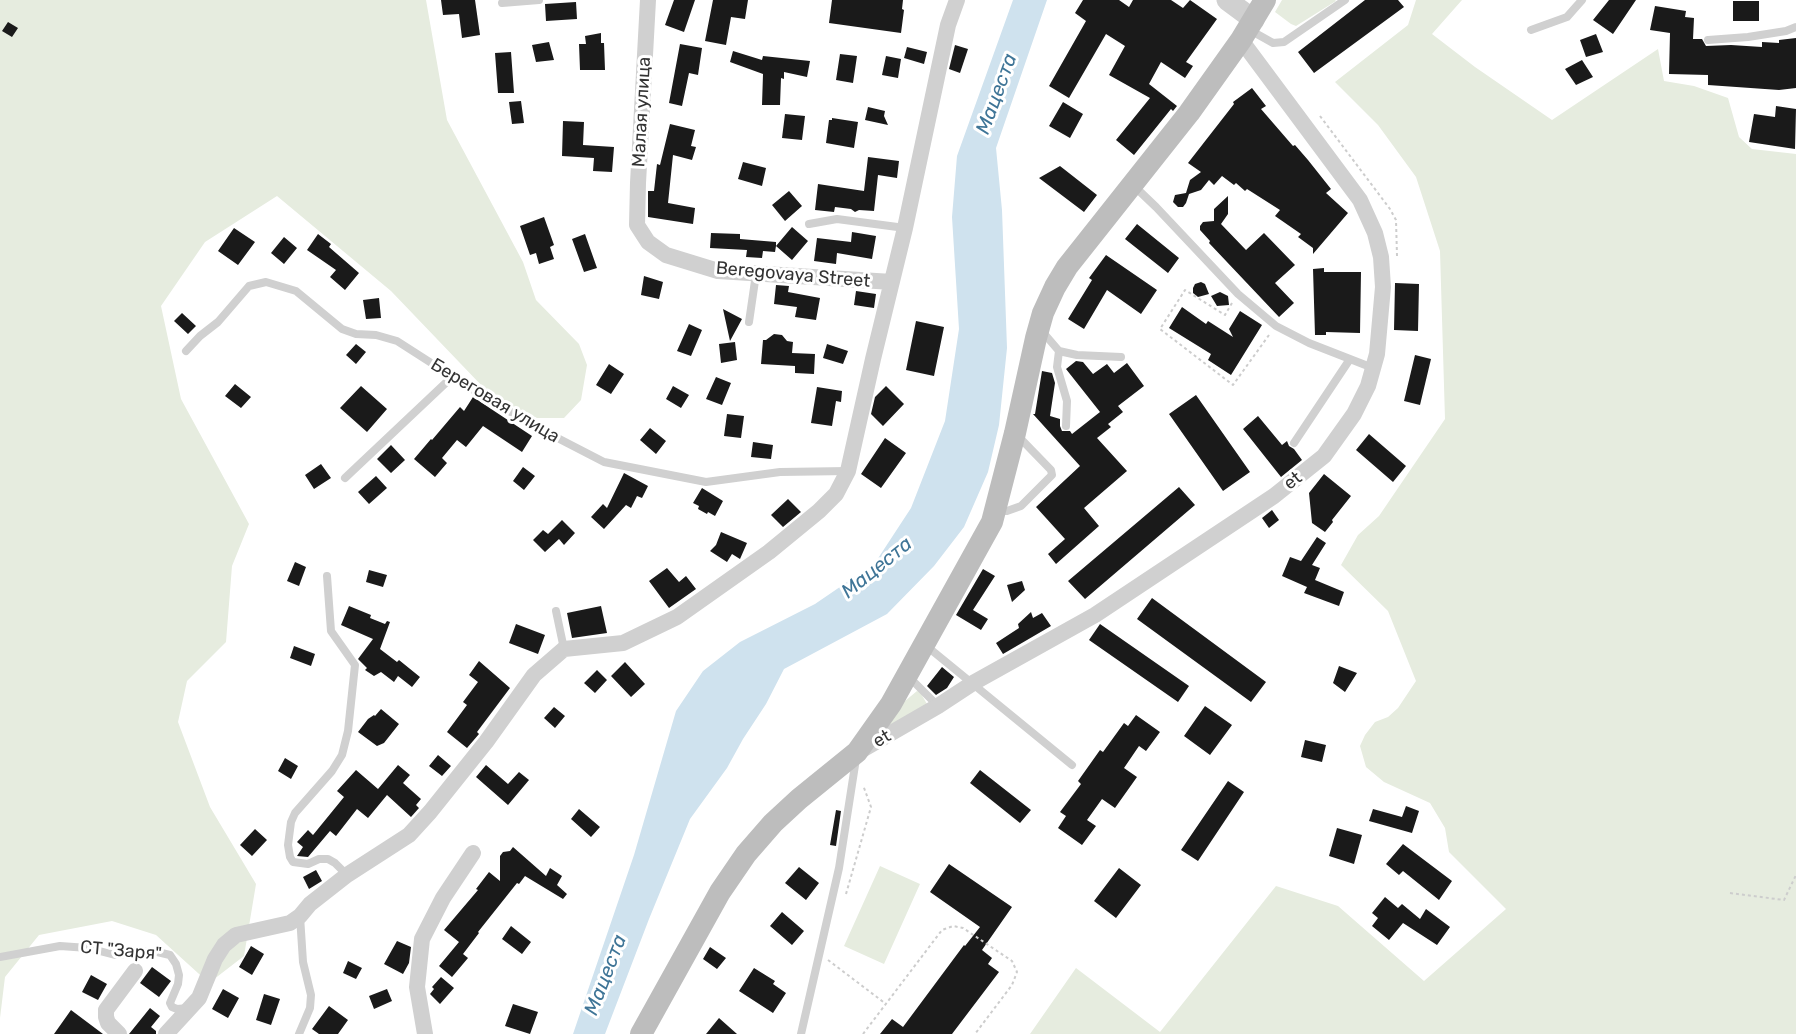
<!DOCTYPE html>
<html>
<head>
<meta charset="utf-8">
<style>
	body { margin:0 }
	canvas { display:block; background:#fff }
</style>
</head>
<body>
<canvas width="1796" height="1034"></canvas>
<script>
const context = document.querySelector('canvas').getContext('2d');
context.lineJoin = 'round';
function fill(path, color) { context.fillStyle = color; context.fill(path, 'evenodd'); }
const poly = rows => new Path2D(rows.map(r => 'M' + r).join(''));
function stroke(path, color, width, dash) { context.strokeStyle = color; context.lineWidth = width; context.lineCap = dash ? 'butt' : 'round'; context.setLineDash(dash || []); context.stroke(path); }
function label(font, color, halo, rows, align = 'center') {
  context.font = font + ' Rubik,sans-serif'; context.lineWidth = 6; context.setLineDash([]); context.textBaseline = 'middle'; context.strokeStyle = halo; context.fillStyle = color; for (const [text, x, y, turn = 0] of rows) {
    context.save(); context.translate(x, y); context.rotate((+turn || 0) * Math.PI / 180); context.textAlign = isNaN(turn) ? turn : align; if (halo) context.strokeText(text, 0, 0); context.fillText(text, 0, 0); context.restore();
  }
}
const green = poly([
	[0,0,426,0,447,120,523,262,536,300,579,344,587,365,581,400,564,418,531,418,482,386,391,291,277,196,205,242,161,306,181,399,249,524,232,566,226,642,187,681,178,722,210,807,256,884,244,956,209,983,156,935,112,921,39,935,5,977,0,1018],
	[1282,0,1335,0,1336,1,1296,26,1291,24,1275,12],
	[1416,0,1462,0,1432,34,1475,67,1552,120,1658,49,1664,81,1694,86,1728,98,1739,137,1752,149,1796,154,1796,1034,1030,1034,1076,968,1160,1032,1276,886,1338,906,1424,981,1506,909,1449,852,1445,828,1430,803,1384,782,1366,767,1360,746,1365,735,1375,722,1388,717,1398,708,1416,681,1388,611,1341,565,1358,535,1379,516,1445,419,1440,251,1416,177,1378,125,1335,82,1408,25],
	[917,691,920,692,927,704,887,727,905,701],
	[880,866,920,884,884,964,844,946]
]);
const water = poly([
	[1013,0,1047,0,996,148,1002,210,1007,348,999,425,988,472,964,527,934,566,887,614,784,669,766,704,743,739,727,768,690,819,649,919,605,1034,573,1034,634,855,676,711,703,671,740,642,815,604,875,563,911,508,945,421,959,329,952,217,957,156]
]);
const building = poly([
	[441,0,475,0,480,35,462,38,459,14,443,15],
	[674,0,695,0,684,32,665,25],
	[713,0,748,0,745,19,731,17,726,45,705,41],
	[832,0,903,0,902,9,904,10,901,33,829,23],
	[1083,0,1119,0,1129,7,1133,0,1171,0,1183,8,1190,0,1217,19,1186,62,1193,66,1185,78,1161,62,1149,84,1177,106,1173,111,1171,109,1134,155,1116,140,1150,98,1109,75,1125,46,1106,34,1069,98,1049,86,1086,21,1075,13],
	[1365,0,1398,0,1404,7,1314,73,1298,52],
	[1609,0,1636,0,1613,34,1593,20],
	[1733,1,1759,1,1759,21,1733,21],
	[576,2,577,19,546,21,545,4],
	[1655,6,1686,11,1685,17,1694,18,1693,39,1702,39,1706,46,1731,45,1762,47,1762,42,1779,43,1779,40,1796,38,1796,88,1779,90,1708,85,1708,75,1669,74,1670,33,1650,30],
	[8,22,18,28,12,37,2,31],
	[601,33,601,43,604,43,605,70,580,70,579,44,586,44,585,36],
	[1596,34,1603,52,1586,57,1580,40],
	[549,42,554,60,536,62,532,45],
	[680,44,702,48,698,75,689,73,682,106,669,103],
	[955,45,968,49,960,73,949,69],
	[907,47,927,52,924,64,904,58],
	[733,51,762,60,763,56,810,61,807,77,784,72,784,79,781,78,780,105,762,105,763,74,730,62],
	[511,52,514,93,498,93,495,53],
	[840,54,857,56,853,83,836,80],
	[886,56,901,59,898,78,882,75],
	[1582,60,1593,77,1576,85,1565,69],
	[1252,88,1266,106,1261,109,1293,146,1295,145,1308,160,1331,189,1326,193,1348,213,1313,254,1313,248,1298,237,1301,234,1275,216,1280,210,1247,189,1245,191,1236,183,1234,185,1222,176,1214,185,1209,180,1201,190,1189,194,1186,203,1183,207,1178,207,1173,202,1175,195,1186,193,1190,180,1201,172,1188,163,1234,104,1233,102],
	[521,101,524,123,512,124,509,102],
	[1063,102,1083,114,1070,138,1049,126],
	[1776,106,1796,109,1795,149,1749,142,1754,114,1775,117],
	[868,107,885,111,884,116,888,125,865,120],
	[785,114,805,116,802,140,782,138],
	[832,118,858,122,854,148,826,143,829,120,832,120],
	[563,121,584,122,583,145,614,147,612,172,593,171,594,158,562,156],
	[670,124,695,130,691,146,696,147,692,160,673,155,668,203,695,208,693,224,648,217,648,191,654,191,657,164,660,165],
	[868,157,899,161,897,178,878,175,874,211,859,210,855,212,851,209,835,207,834,212,815,210,818,184,864,191],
	[743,162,766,168,762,186,738,179],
	[1060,166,1097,195,1084,212,1039,178],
	[789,191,802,206,785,221,772,205],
	[1228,196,1228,214,1221,224,1246,250,1264,233,1295,265,1275,283,1294,303,1279,317,1209,243,1210,241,1200,230,1200,226,1203,222,1214,221,1214,209],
	[544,217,554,245,550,247,554,259,539,264,536,253,530,255,520,226],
	[1137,224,1179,258,1168,273,1125,239],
	[792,227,808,241,792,260,776,246,775,252,763,251,762,258,746,257,747,250,710,248,711,233,740,234,740,239,776,242,776,246],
	[234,228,255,242,238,265,218,251],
	[852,232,876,236,872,259,837,253,836,264,814,261,817,238,851,242],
	[318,234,331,244,329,247,359,273,345,290,330,277,336,270,307,250],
	[585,234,597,268,584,272,572,239],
	[284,237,297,248,284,264,271,253],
	[1106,255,1157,290,1141,314,1107,290,1084,329,1068,319,1092,280,1089,278],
	[1324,268,1324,272,1361,272,1360,333,1326,332,1326,335,1315,335,1313,269],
	[644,276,663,282,659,299,641,295],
	[1201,282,1205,284,1209,294,1198,297,1193,293,1193,288,1195,284],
	[1395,283,1419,284,1418,331,1394,330],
	[776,285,789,286,788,292,820,298,816,320,795,317,797,307,774,304],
	[856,291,876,294,874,308,854,305],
	[1220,292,1228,296,1229,305,1217,306,1211,296],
	[379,298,381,318,366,319,363,300],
	[1182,307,1206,324,1208,321,1233,337,1229,329,1240,311,1262,325,1231,375,1208,360,1211,354,1169,328],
	[723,309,742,319,730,341],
	[182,313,196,326,188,334,174,321],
	[916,321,944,327,934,376,906,370],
	[689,324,702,330,691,356,677,351],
	[774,334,782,335,787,341,793,342,792,353,815,354,814,374,795,373,795,366,761,364,763,340,766,340],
	[735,342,737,360,721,363,719,344],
	[356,344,366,352,356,364,346,355],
	[827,344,848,351,843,364,823,358],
	[1415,355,1431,359,1420,405,1404,401],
	[1076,361,1083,362,1093,374,1107,364,1114,373,1127,363,1144,386,1118,406,1123,412,1108,424,1111,427,1097,438,1127,471,1084,508,1099,526,1056,564,1048,554,1065,539,1036,507,1080,466,1033,414,1035,414,1042,371,1052,373,1055,383,1050,416,1060,419,1060,426,1062,431,1070,431,1072,434,1100,412,1066,369],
	[609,364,624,374,611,394,596,385],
	[716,377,731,383,722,405,706,399],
	[235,384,251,397,241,408,225,396],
	[361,386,387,409,367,432,340,408],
	[673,386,689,395,681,408,666,399],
	[886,386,904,404,883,426,871,414,875,397],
	[817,387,842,391,841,402,836,401,832,426,811,423],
	[1196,395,1250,472,1223,491,1169,414],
	[473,397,532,436,522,452,483,426,466,447,457,440,442,458,447,463,435,477,414,459,431,439,432,440,460,407,464,411],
	[727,414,744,416,741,438,724,436],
	[1258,416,1282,445,1287,441,1289,446,1294,449,1302,460,1281,477,1243,429],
	[650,428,666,441,656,454,640,440],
	[1369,434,1406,466,1393,482,1356,450],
	[885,438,906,453,881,488,861,474],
	[753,442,773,445,771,459,751,457],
	[391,445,405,460,391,473,377,459],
	[321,464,331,478,314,489,305,475],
	[523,467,535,476,524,490,513,481],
	[624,473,648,486,642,498,637,496,631,508,626,505,604,529,591,517,603,504,607,508],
	[1324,474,1351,496,1332,520,1333,522,1325,532,1312,523,1309,493],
	[376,476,387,488,369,504,358,492],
	[1179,487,1195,505,1085,599,1068,581],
	[702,488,723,501,715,516,708,512,707,514,698,509,699,506,693,503],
	[788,499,801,512,783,527,771,515],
	[1272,510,1279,520,1269,528,1262,518],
	[562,520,575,533,564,545,559,539,545,552,533,540,543,530,548,534],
	[721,532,747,543,740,559,732,554,727,562,710,551,716,545],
	[1317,537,1326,543,1312,565,1320,568,1315,580,1344,592,1339,606,1304,593,1307,587,1282,576,1290,557,1301,561],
	[295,562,306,567,299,586,287,581],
	[667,568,679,582,686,576,696,589,669,608,649,581],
	[983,569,995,576,973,610,988,619,981,630,956,615],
	[369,570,387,575,383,587,366,582],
	[1022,581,1025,590,1012,602,1007,585],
	[1152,598,1266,682,1251,702,1137,619],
	[349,606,371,615,370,618,385,624,387,621,390,622,380,649,397,662,399,660,420,677,412,687,398,676,394,682,381,672,374,676,365,670,367,668,358,659,373,639,341,625],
	[601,606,607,633,572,638,567,613],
	[1031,612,1033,618,1042,613,1051,626,1003,654,996,643,1019,628,1018,624],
	[516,624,545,635,538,654,509,643],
	[1100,624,1189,686,1178,702,1089,640],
	[294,646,315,654,311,666,290,658],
	[479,661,510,688,477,732,479,734,467,748,447,732,467,705,463,702,478,682,469,675],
	[625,662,645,684,631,697,611,676],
	[1339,666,1357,673,1345,692,1333,683],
	[942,667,954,677,947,688,936,695,927,686],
	[597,670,607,680,595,693,584,683],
	[1205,706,1232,725,1210,755,1184,736],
	[554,707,565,716,555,728,544,718],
	[381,709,399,724,384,743,377,746,358,732,368,719,374,715,375,716],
	[1136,715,1160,732,1146,751,1139,746,1124,768,1137,777,1115,808,1102,799,1087,820,1096,826,1082,845,1058,828,1066,816,1060,812,1081,784,1078,781,1100,750,1103,752,1124,723,1128,726],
	[1305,740,1326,745,1322,762,1301,757],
	[438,755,451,766,442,776,429,766],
	[285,758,298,766,291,779,278,771],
	[398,765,410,775,403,783,421,799,416,805,419,808,411,817,387,795,368,818,357,809,336,836,330,831,308,857,297,856,303,847,297,842,308,830,313,835,344,797,337,791,356,770,378,789],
	[486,765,508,784,519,772,529,780,508,805,476,777],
	[980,770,1031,810,1020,823,970,783],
	[1228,781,1244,792,1198,861,1181,850],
	[1406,806,1419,811,1412,833,1369,821,1373,809,1402,817],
	[579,809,600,827,591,837,571,819],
	[836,810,841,811,836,846,830,845],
	[1337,828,1362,835,1354,864,1329,856],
	[255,829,267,840,252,856,240,845],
	[1403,844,1452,881,1439,900,1403,871,1399,875,1386,864],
	[513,847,546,876,550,868,562,876,557,885,567,894,563,899,525,876,519,884,517,883,478,932,479,933,463,954,468,958,452,977,439,966,459,942,444,930,478,890,476,889,489,872,500,881,500,856,503,852,510,851],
	[949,864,1012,907,982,950,992,958,988,964,999,972,952,1034,880,1034,892,1019,903,1027,964,945,965,946,980,927,930,892],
	[799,867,819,883,806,900,785,883],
	[1119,868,1141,885,1116,918,1094,901],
	[316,870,322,881,309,889,303,877],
	[1385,897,1398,908,1402,904,1420,919,1426,909,1450,927,1437,945,1403,923,1389,940,1372,926,1378,918,1372,913],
	[782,912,804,931,792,945,770,926],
	[511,926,531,942,522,954,502,939],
	[397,941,411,947,409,963,403,974,384,964],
	[251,946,264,954,252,975,239,967],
	[710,947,726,958,717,969,703,959],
	[348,961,362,968,356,979,343,973],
	[152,967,171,981,159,997,140,983],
	[754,968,775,981,773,984,786,993,773,1013,739,991],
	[91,975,107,984,98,1000,82,992],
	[441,977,454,988,440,1004,430,994,434,989,432,987],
	[223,989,239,998,228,1018,212,1009],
	[387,989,392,1001,374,1009,369,996],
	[264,994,280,999,271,1025,256,1020],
	[513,1004,538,1012,530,1034,505,1026],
	[329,1006,348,1020,338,1034,319,1034,312,1029],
	[150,1008,160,1016,151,1027,156,1031,156,1034,129,1034],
	[71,1010,103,1034,54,1034],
	[719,1018,737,1034,706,1034]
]);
const path = poly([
	[1320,116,1390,209,1396,220,1397,256],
	[1232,303,1225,315,1185,290,1160,329,1233,385,1269,335],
	[1730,893,1784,900,1796,875],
	[846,894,871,807,863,785],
	[828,960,886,1004],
	[863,1034,942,930,953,926,963,928,1012,961,1017,972,1012,985,975,1034]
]);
const service = poly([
	[502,3,539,0],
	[1248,29,1273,43,1284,42,1345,0],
	[1531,30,1567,17,1582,0],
	[1708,40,1748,37,1786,31,1796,27],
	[1133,185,1156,207,1238,294,1276,326,1309,343,1350,359],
	[809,224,837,219,905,228],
	[749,322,756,274],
	[1041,330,1059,351,1057,367,1067,401,1066,426],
	[186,351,200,336,218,322,249,286,266,282,296,291,342,329,356,334,376,335,397,341,478,393,542,430,604,462,706,482,780,472,848,471],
	[1059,351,1077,355,1121,357],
	[1294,443,1350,359,1373,368],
	[345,478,452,377],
	[996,511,1007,511,1021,506,1052,475,1051,470,1018,436],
	[327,576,331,631,355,665,348,731,342,755,332,771,295,813,291,822,288,845,290,857,293,862,308,864,319,859,328,859,335,863,347,875],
	[556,611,564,649],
	[924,644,1072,765],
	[909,677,938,706],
	[0,957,60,946,88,948,115,955,153,951,170,955,176,964,179,975,178,984,170,1003,172,1007,177,1009,189,1008],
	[299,1034,310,1008,311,995,303,962,300,916],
	[801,1034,839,868,856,759]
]);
const minor = poly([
	[648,0,638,183,637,225,648,242,666,255,718,271,892,282],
	[860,751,938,706,973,683,1095,615,1274,496,1324,456,1354,414,1368,386,1377,354,1383,287,1381,257,1375,233,1360,200,1241,40],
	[119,1034,108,1023,106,1017,106,1010,135,971],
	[166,1034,199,998,215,959,224,945,236,935,290,923,300,916,310,904,347,875,409,835,430,812,486,742,534,675,564,649,623,643,677,617,769,552,819,511,836,494,848,471,873,359,905,228,948,25,957,0],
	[425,1034,417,987,422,939,443,898,473,853]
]);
const tertiary = poly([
	[1227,0,1254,20]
]);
const secondary = poly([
	[641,1034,720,892,746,854,773,823,799,799,857,752,891,704,992,522,1015,433,1036,338,1043,313,1055,287,1067,267,1189,113,1241,40,1265,0]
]);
const streetNames = [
	["Малая улица",642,112,-87],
	["Beregovaya Street",793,275,5],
	["Береговая улица",495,401,31],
	["et",1293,481,-38],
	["et",882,739,-30],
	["СТ \"Заря\"",121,951,5]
];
const waterNames = [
	["Мацеста",997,94,-70],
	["Мацеста",877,568,-39],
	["Мацеста",606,975,-69]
];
fill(green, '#e6ecdf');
fill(water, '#cfe2ee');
fill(building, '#1a1a1a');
stroke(path, '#cdcdcd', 2, [3, 3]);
stroke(service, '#d0d0d0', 8);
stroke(minor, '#d0d0d0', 16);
stroke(tertiary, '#d0d0d0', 21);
stroke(secondary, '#bdbdbd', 22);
label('18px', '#333', '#fff', streetNames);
label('italic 20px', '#3f7597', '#fff', waterNames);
</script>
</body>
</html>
